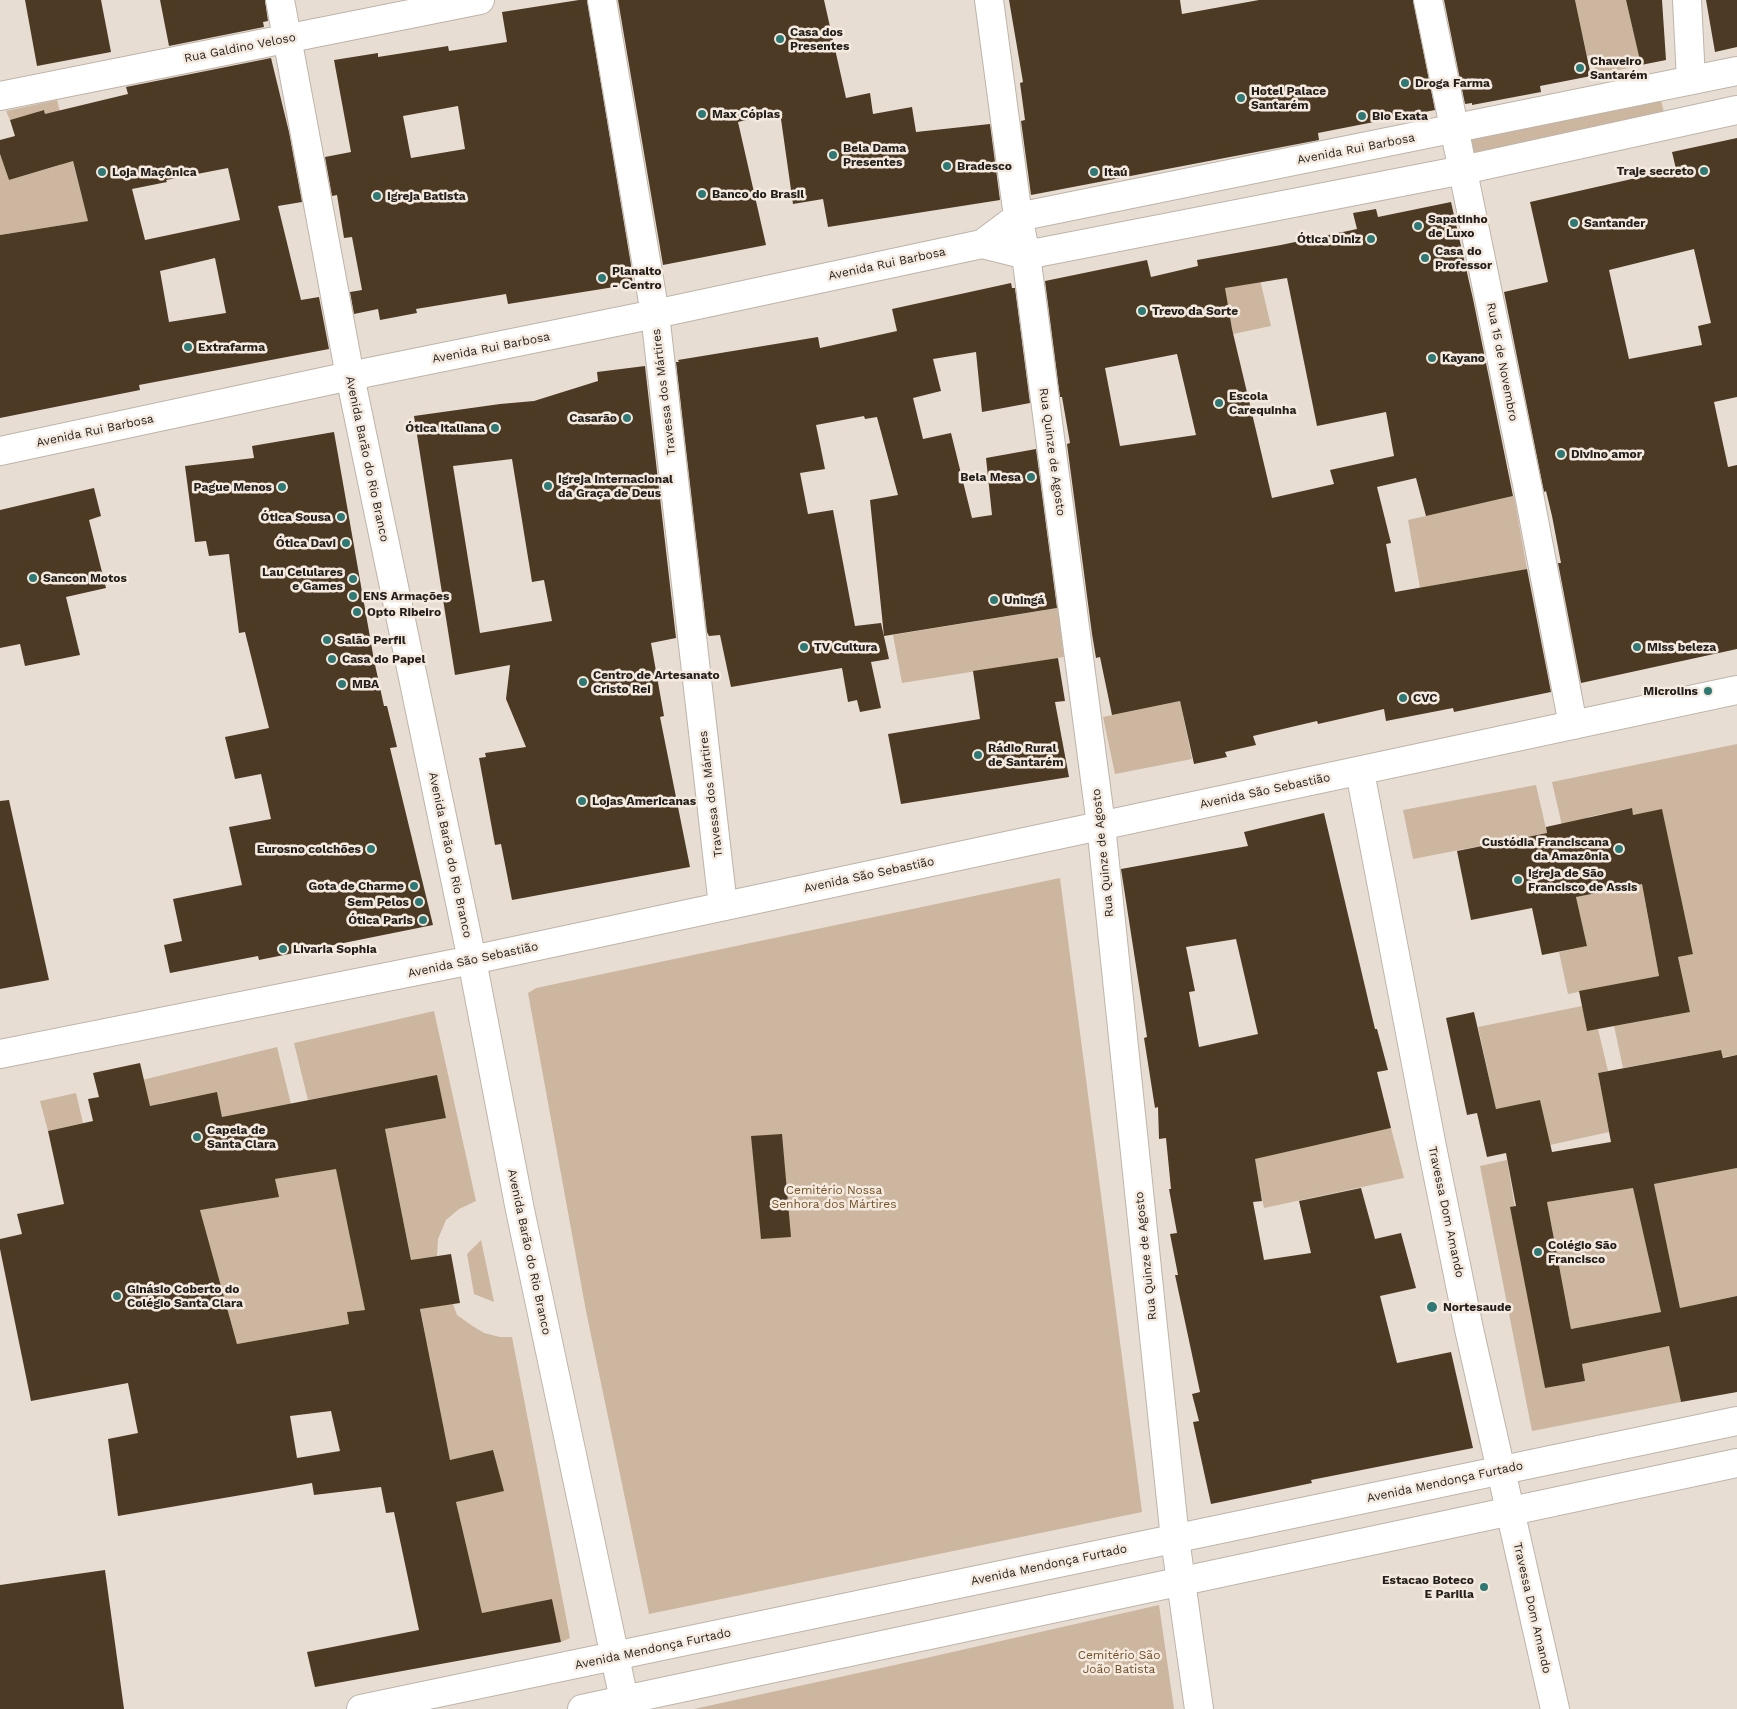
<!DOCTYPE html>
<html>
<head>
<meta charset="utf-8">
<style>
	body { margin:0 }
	canvas { display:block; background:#e8ddd2 }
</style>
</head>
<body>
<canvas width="1737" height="1709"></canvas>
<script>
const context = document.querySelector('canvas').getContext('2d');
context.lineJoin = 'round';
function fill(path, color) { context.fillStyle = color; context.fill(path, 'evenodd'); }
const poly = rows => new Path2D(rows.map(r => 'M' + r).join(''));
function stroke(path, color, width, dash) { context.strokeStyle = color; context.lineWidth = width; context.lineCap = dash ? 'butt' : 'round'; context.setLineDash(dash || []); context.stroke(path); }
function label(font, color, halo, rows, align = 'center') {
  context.font = font + ' "Work Sans",sans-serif'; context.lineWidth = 5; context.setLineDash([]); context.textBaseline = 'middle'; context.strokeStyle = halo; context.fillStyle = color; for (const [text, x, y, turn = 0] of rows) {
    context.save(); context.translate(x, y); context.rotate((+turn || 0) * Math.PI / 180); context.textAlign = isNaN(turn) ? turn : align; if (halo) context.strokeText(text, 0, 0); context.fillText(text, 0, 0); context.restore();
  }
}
const green = poly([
	[1575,0,1626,0,1641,65,1596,75,1591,55,1587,56],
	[1660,97,1665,116,1472,158,1468,138],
	[57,100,88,221,0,235,0,154,9,180,61,165,44,110,10,120,6,111],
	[1253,250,1271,326,1233,334,1214,259],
	[1514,496,1527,569,1420,588,1408,520],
	[1058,608,1064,657,902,683,893,635],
	[1180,701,1192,759,1115,774,1103,717],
	[1737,744,1737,1055,1723,1057,1721,1050,1623,1068,1614,1026,1690,1012,1678,957,1693,953,1662,810,1633,815,1631,808,1588,817,1590,825,1563,830,1552,782],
	[1536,785,1547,833,1413,859,1403,810],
	[1640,874,1659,976,1568,994,1559,952,1587,946,1576,897],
	[1060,878,1142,1512,649,1614,586,1311,528,993,536,988],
	[1582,1006,1587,1030,1598,1029,1608,1071,1598,1073,1609,1132,1550,1145,1540,1101,1496,1109,1478,1027],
	[434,1011,476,1201,459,1209,446,1220,438,1239,437,1256,418,1259,422,1277,415,1279,385,1129,446,1118,437,1076,308,1100,294,1043],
	[277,1047,291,1104,233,1170,217,1093,161,1103,178,1181,134,1082],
	[76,1093,83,1123,48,1131,40,1101],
	[1391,1128,1404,1178,1264,1208,1254,1159],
	[334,1155,365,1310,347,1312,349,1324,237,1344,199,1206,232,1205,278,1197,275,1179,306,1174],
	[1507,1160,1545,1388,1585,1381,1582,1364,1669,1346,1681,1402,1532,1431,1480,1166],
	[1737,1168,1737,1296,1680,1308,1654,1184],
	[1633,1188,1661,1312,1571,1329,1547,1202],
	[481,1240,494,1302,474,1294,467,1254],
	[417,1292,453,1304,457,1315,471,1325,484,1333,500,1337,512,1337,570,1638,561,1642,552,1599,482,1613,456,1502,503,1490,493,1450,479,1453,454,1482],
	[1159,1605,1174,1709,694,1709,913,1661]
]);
const building = poly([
	[25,0,101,0,111,52,37,66],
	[160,0,265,0,268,21,263,22,264,27,169,46],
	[579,0,587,0,632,271,631,272,633,284,508,304,506,294,416,309,417,313,380,320,378,309,354,314,350,292,362,290,352,237,344,238,337,195,332,196,325,157,351,152,334,60,378,53,378,57,448,46,449,51,507,42,502,12],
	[458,106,465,149,411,158,403,116],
	[618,0,824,0,846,98,870,93,873,114,912,107,916,132,990,124,1000,200,828,227,823,199,793,204,780,112,738,122,766,245,663,265],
	[1009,0,1180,0,1182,14,1259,0,1413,0,1435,110,1318,133,1319,140,1031,195,1021,121,1025,120,1020,83,1023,82],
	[1444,0,1575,0,1591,76,1540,86,1541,92,1472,105,1472,103,1465,104],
	[1626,0,1662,0,1666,60,1641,65],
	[1706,0,1737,0,1737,47,1715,52],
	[271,58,289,132,302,202,278,206,301,300,319,297,329,349,139,385,140,390,0,418,0,235,88,221,73,161,9,180,0,154,0,140,15,136,10,120,44,110,45,114,128,94,126,87],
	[228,168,240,220,145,240,132,189,167,182,166,180],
	[215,258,226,313,169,322,160,271],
	[1737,138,1737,397,1714,402,1728,467,1737,465,1737,649,1581,683,1558,563,1561,563,1552,516,1546,491,1544,492,1504,292,1548,282,1530,202,1676,169,1672,152],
	[1694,249,1711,323,1698,326,1702,345,1629,359,1609,270],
	[1451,202,1473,299,1513,496,1426,516,1416,478,1377,487,1391,543,1386,544,1395,592,1527,569,1551,692,1454,712,1453,708,1386,721,1384,709,1318,724,1317,721,1253,736,1256,745,1225,752,1227,757,1194,764,1180,701,1112,715,1100,657,1096,658,1092,634,1067,444,1070,443,1062,397,1060,397,1045,281,1147,260,1151,277,1198,266,1197,260,1281,245,1357,229,1353,213,1376,209,1378,217],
	[1287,278,1317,426,1386,412,1394,456,1330,470,1334,484,1272,498,1232,329,1225,288],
	[1177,354,1196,435,1120,446,1105,368],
	[1011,283,1012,288,1015,288,1030,403,982,412,976,352,933,359,941,391,913,398,923,439,951,433,972,518,992,515,986,458,1036,449,1057,608,884,636,870,500,898,495,877,417,865,419,864,416,816,425,825,469,800,473,808,514,833,510,855,626,881,623,889,659,871,662,881,708,860,712,857,700,848,702,842,668,731,687,720,635,709,636,707,632,676,362,679,362,678,360,818,337,820,348,897,331,892,309],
	[645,366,676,638,651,643,664,716,660,717,690,867,512,900,501,844,495,845,479,758,486,757,485,753,526,747,506,699,510,665,455,675,414,416,500,404,534,401,598,381,597,372],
	[512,459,532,582,544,580,552,621,480,633,453,466],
	[334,432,374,660,384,706,387,706,397,747,390,748,433,925,259,960,258,956,170,973,164,945,182,941,173,899,242,885,229,827,271,819,261,774,235,779,225,737,269,728,245,632,239,633,229,554,209,556,206,541,195,542,185,466,254,458,252,446],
	[94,488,101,516,89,520,106,588,66,597,80,655,25,666,20,644,0,648,0,510],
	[1058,658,1065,701,1055,702,1069,777,901,804,888,734,980,719,973,671],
	[9,800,49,980,0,989,0,801],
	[1632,808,1633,815,1662,809,1693,954,1678,957,1690,1012,1587,1031,1579,991,1659,976,1642,884,1576,897,1587,946,1542,955,1532,908,1471,920,1457,851,1547,833,1546,827],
	[1324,813,1375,1029,1377,1029,1388,1070,1377,1072,1391,1128,1255,1159,1262,1201,1253,1202,1264,1260,1311,1253,1299,1201,1361,1188,1375,1239,1401,1233,1416,1288,1380,1296,1397,1363,1451,1352,1473,1448,1311,1480,1312,1483,1211,1504,1193,1422,1199,1421,1192,1394,1200,1392,1175,1275,1178,1275,1170,1234,1177,1233,1169,1189,1171,1189,1166,1138,1159,1139,1158,1107,1155,1108,1144,1038,1147,1037,1121,869,1248,846,1244,832],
	[1236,939,1258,1034,1199,1047,1189,992,1195,991,1186,947],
	[1474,1012,1496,1109,1540,1100,1552,1152,1611,1142,1598,1073,1721,1050,1723,1058,1737,1055,1737,1168,1654,1184,1680,1308,1737,1296,1737,1392,1681,1402,1669,1346,1582,1364,1585,1381,1545,1388,1510,1207,1516,1206,1506,1153,1487,1157,1477,1113,1467,1115,1446,1018],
	[1633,1188,1661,1312,1571,1329,1547,1202],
	[140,1063,150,1106,217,1092,222,1117,437,1075,446,1118,385,1129,411,1260,451,1254,460,1303,420,1309,450,1460,493,1450,504,1491,456,1502,482,1613,552,1599,561,1642,315,1687,307,1652,419,1630,394,1512,386,1513,381,1487,314,1495,312,1483,118,1516,108,1439,138,1433,128,1383,31,1401,0,1249,0,1239,22,1234,17,1214,64,1204,48,1131,93,1121,88,1099,99,1097,93,1073],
	[336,1169,365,1310,347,1312,349,1324,237,1344,200,1210,279,1197,275,1179],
	[331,1411,340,1451,297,1458,290,1416],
	[782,1134,791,1237,761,1239,751,1136],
	[105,1570,124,1709,0,1709,0,1585]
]);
const minor = poly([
	[280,0,350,376],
	[602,0,655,314,723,906],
	[989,0,1018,217,1026,255,1101,825,1175,1539,1199,1709],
	[1428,0,1529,494,1573,725],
	[1687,0,1691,80],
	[0,96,480,0],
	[1360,772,1432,1147,1469,1329,1555,1709]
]);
const major = poly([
	[982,244,1026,255,1463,170,1737,110],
	[350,376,472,960,520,1210,626,1709],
	[0,451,350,376,655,314,982,244,1018,217,1737,71],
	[0,1054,472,960,1737,690],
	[361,1709,1737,1421],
	[582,1709,1737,1463]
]);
const markers = [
	[780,39,5,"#2f7873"],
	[1580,68,5,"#2f7873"],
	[1405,83,5,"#2f7873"],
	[1241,98,5,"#2f7873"],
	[702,114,5,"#2f7873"],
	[1362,116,5,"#2f7873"],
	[833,155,5,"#2f7873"],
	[947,166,5,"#2f7873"],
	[1704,171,5,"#2f7873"],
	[102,172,5,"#2f7873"],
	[1094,172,5,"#2f7873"],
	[702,194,5,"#2f7873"],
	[377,196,5,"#2f7873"],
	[1574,223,5,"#2f7873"],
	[1418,226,5,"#2f7873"],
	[1371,239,5,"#2f7873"],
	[1425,258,5,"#2f7873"],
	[602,278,5,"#2f7873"],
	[1142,311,5,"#2f7873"],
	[188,347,5,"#2f7873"],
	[1432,358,5,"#2f7873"],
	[1219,403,5,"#2f7873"],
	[627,418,5,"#2f7873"],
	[495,428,5,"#2f7873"],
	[1561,454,5,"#2f7873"],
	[1031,477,5,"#2f7873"],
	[548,486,5,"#2f7873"],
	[282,487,5,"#2f7873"],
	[341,517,5,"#2f7873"],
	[346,543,5,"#2f7873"],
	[33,578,5,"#2f7873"],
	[353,579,5,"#2f7873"],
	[353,596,5,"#2f7873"],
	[994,600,5,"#2f7873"],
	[357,612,5,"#2f7873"],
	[327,640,5,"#2f7873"],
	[804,647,5,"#2f7873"],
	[1637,647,5,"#2f7873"],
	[332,659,5,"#2f7873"],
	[583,682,5,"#2f7873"],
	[342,684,5,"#2f7873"],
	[1708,691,5,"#2f7873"],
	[1403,698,5,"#2f7873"],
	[978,755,5,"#2f7873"],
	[582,801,5,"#2f7873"],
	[371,849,5,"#2f7873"],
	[1619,849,5,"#2f7873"],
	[1518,880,5,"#2f7873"],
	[414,886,5,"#2f7873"],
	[419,902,5,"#2f7873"],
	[423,920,5,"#2f7873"],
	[283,949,5,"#2f7873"],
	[197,1137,5,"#2f7873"],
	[1538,1252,5,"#2f7873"],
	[117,1296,5,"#2f7873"],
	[1432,1307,6,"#2f7873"],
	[1484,1587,5,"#2f7873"]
];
const poiNames = [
	["Casa dos",790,32],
	["Presentes",790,46],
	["Chaveiro",1590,61],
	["Santarém",1590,75],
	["Droga Farma",1415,83],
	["Hotel Palace",1251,91],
	["Santarém",1251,105],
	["Max Cópias",712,114],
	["Bio Exata",1372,116],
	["Bela Dama",843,148],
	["Presentes",843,162],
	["Bradesco",957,166],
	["Traje secreto",1694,171,"right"],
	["Loja Maçônica",112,172],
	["Itaú",1104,172],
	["Banco do Brasil",712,194],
	["Igreja Batista",387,196],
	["Sapatinho",1428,219],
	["de Luxo",1428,233],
	["Santander",1584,223],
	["Ótica Diniz",1361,239,"right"],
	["Casa do",1435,251],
	["Professor",1435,265],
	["Planalto",612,271],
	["- Centro",612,285],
	["Trevo da Sorte",1152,311],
	["Extrafarma",198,347],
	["Kayano",1442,358],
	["Escola",1229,396],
	["Carequinha",1229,410],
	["Casarão",617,418,"right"],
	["Ótica Italiana",485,428,"right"],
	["Divino amor",1571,454],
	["Bela Mesa",1021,477,"right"],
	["Igreja Internacional",558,479],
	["da Graça de Deus",558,493],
	["Pague Menos",272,487,"right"],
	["Ótica Sousa",331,517,"right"],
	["Ótica Davi",336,543,"right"],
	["Lau Celulares",343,572,"right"],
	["e Games",343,586,"right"],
	["Sancon Motos",43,578],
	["ENS Armações",363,596],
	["Uningá",1004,600],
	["Opto Ribeiro",367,612],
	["Salão Perfil",337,640],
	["TV Cultura",814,647],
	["Miss beleza",1647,647],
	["Casa do Papel",342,659],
	["Centro de Artesanato",593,675],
	["Cristo Rei",593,689],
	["MBA",352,684],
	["Microlins",1698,691,"right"],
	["CVC",1413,698],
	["Rádio Rural",988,748],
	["de Santarém",988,762],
	["Lojas Americanas",592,801],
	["Custódia Franciscana",1609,842,"right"],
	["da Amazônia",1609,856,"right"],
	["Eurosno colchões",361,849,"right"],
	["Igreja de São",1528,873],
	["Francisco de Assis",1528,887],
	["Gota de Charme",404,886,"right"],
	["Sem Pelos",409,902,"right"],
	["Ótica Paris",413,920,"right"],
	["Livaria Sophia",293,949],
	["Capela de",207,1130],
	["Santa Clara",207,1144],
	["Colégio São",1548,1245],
	["Francisco",1548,1259],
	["Ginásio Coberto do",127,1289],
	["Colégio Santa Clara",127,1303],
	["Nortesaude",1443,1307],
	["Estacao Boteco",1474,1580,"right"],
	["E Parilla",1474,1594,"right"]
];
const streetNames = [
	["Rua Galdino Veloso",240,48,-11],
	["Avenida Rui Barbosa",1356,149,-11],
	["Avenida Rui Barbosa",887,264,-12],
	["Avenida Rui Barbosa",491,348,-11],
	["Rua 15 de Novembro",1502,362,79],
	["Travessa dos Mártires",664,392,-97],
	["Avenida Rui Barbosa",95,431,-12],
	["Rua Quinze de Agosto",1052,452,82],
	["Avenida Barão do Rio Branco",367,459,78],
	["Avenida São Sebastião",1265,791,-12],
	["Travessa dos Mártires",711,794,-97],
	["Rua Quinze de Agosto",1103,853,-96],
	["Avenida Barão do Rio Branco",450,855,78],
	["Avenida São Sebastião",869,875,-12],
	["Avenida São Sebastião",473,960,-12],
	["Travessa Dom Amando",1446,1212,78],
	["Avenida Barão do Rio Branco",529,1252,78],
	["Rua Quinze de Agosto",1146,1256,-96],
	["Avenida Mendonça Furtado",1445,1482,-12],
	["Avenida Mendonça Furtado",1049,1565,-12],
	["Travessa Dom Amando",1532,1608,77],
	["Avenida Mendonça Furtado",653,1649,-12]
];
const parkNames = [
	["Cemitério Nossa",834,1190],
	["Senhora dos Mártires",834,1204],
	["Cemitério São",1119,1655],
	["João Batista",1119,1669]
];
fill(green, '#ccb69f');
fill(building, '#4d3a25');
stroke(minor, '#beb4a9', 30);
stroke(major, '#beb4a9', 30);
stroke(minor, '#fff', 28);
stroke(major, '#fff', 28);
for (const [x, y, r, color] of markers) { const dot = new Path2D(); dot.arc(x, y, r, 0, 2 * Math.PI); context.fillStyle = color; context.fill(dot); stroke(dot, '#f5eadf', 2); }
label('bold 12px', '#221e1a', '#f5eadf', poiNames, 'left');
label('12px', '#221e1a', '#f5eadf', streetNames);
label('12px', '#715027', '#f5eadf', parkNames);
</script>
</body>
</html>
